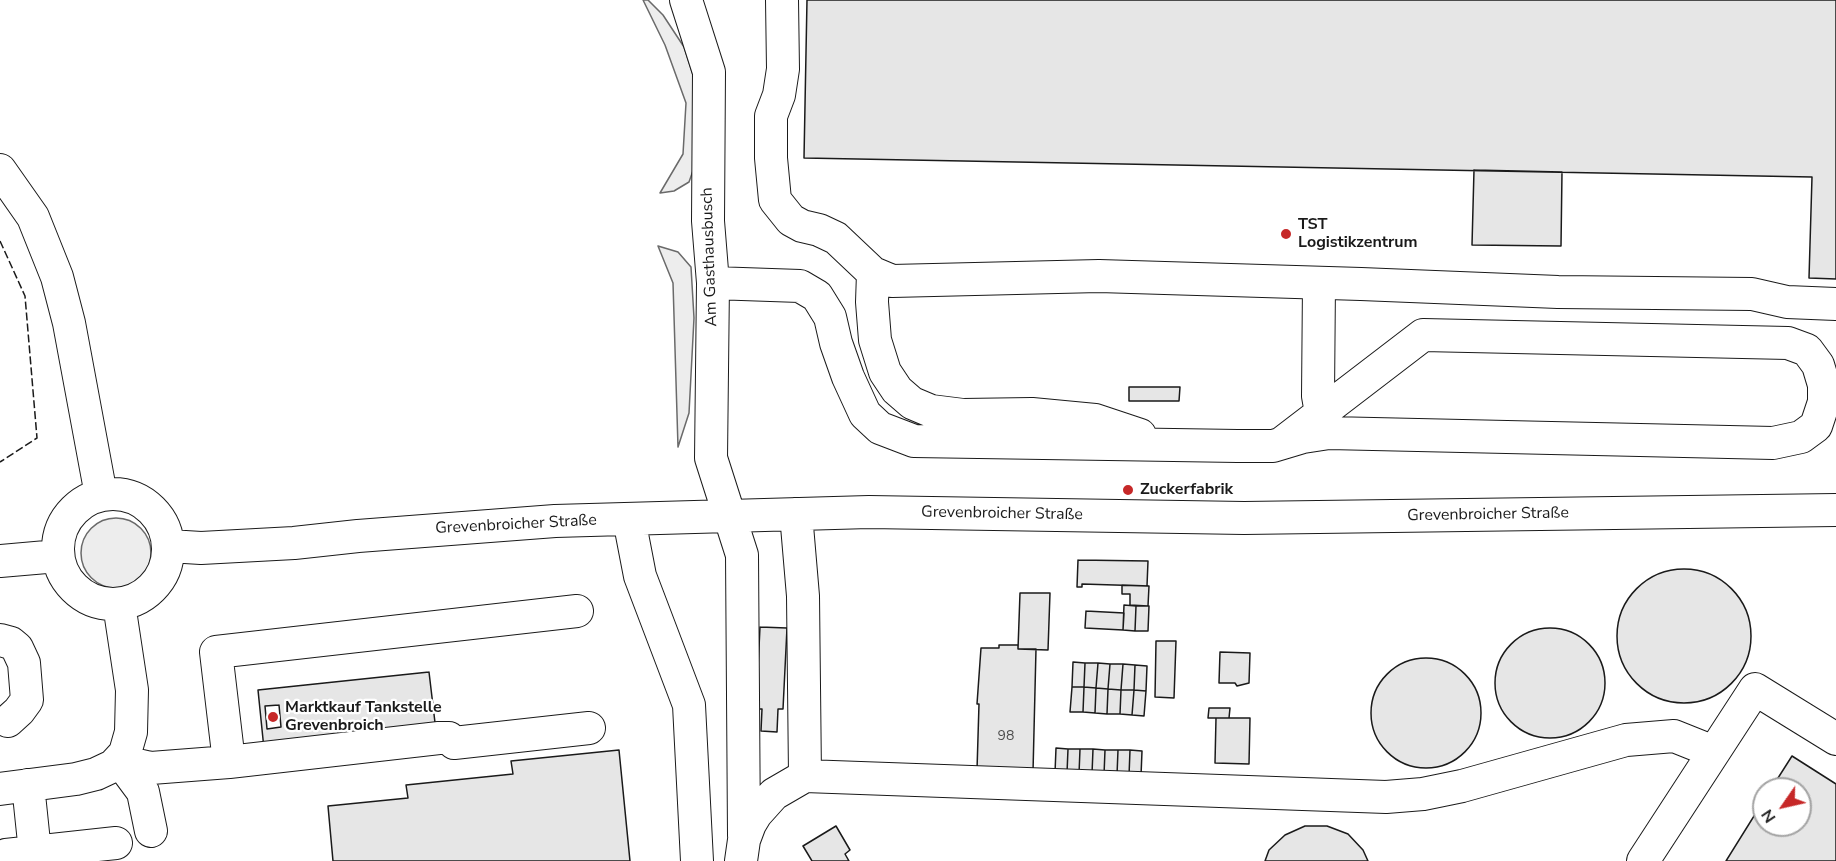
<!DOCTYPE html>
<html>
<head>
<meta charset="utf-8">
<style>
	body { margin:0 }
	#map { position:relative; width:1836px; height:861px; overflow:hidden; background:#fff; font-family:"Nunito Sans",sans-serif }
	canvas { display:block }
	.north { position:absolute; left:1752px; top:777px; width:60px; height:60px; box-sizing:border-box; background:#fff; border:2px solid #a3a3a3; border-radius:50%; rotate:236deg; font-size:16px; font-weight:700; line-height:24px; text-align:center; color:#1a1a1a }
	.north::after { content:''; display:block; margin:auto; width:21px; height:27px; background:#c62828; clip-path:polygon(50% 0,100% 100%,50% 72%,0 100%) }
</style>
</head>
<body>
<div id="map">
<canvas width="1836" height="861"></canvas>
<div class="north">N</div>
</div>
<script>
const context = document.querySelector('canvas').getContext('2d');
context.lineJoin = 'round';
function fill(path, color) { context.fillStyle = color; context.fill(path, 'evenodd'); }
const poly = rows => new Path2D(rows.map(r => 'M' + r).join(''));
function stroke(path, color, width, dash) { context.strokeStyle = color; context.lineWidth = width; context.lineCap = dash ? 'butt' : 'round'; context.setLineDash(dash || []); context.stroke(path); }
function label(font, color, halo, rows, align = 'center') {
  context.font = font + ' "Nunito Sans",sans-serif'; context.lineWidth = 4.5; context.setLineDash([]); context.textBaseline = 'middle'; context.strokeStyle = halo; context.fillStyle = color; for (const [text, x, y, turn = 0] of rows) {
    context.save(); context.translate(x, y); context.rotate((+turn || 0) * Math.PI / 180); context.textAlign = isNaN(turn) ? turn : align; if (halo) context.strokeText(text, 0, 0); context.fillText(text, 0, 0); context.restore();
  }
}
const green = poly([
	[643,0,648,0,663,15,684,47,694,78,695,165,689,182,674,191,660,193,683,154,686,103,665,45,643,0],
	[658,246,678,252,691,267,694,318,689,413,678,447,673,283,658,246],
	'81 553a35 35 0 1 1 70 0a35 35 0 1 1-70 0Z'
]);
const building = poly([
	[807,0,1836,0,1836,279,1809,278,1812,177,804,158,807,0],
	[1474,170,1562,172,1561,246,1472,245,1474,170],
	[1129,387,1180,387,1179,401,1129,401,1129,387],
	[1078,560,1148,561,1147,586,1082,584,1082,587,1077,587,1078,560],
	'1617 636a67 67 0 1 1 134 0a67 67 0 1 1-134 0Z',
	[1122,585,1149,586,1148,606,1130,605,1130,594,1122,594,1122,585],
	[1020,593,1050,593,1048,650,1018,649,1020,593],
	[1124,605,1136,606,1135,631,1123,630,1124,605],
	[1136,606,1149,606,1148,631,1135,631,1136,606],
	[1086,611,1124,613,1123,630,1085,628,1086,611],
	[760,627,787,628,783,709,778,709,777,732,761,731,762,709,756,709,760,627],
	'1495 683a55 55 0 1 1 110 0a55 55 0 1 1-110 0Z',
	[1156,641,1176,641,1174,698,1155,697,1156,641],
	[999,645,1018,645,1018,649,1036,649,1033,772,977,770,979,704,977,704,981,648,999,648,999,645],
	[1220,652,1250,653,1249,683,1237,686,1235,683,1219,683,1220,652],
	'1371 713a55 55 0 1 1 110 0a55 55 0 1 1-110 0Z',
	[1073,662,1085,663,1084,687,1072,687,1073,662],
	[1085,663,1098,663,1096,688,1084,687,1085,663],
	[1098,663,1110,664,1108,689,1096,688,1098,663],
	[1110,664,1123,664,1121,690,1108,689,1110,664],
	[1123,664,1135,665,1134,690,1121,690,1123,664],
	[1135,665,1147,666,1146,691,1134,690,1135,665],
	[429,672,436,731,264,749,258,690,429,672],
	[1072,687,1084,687,1083,712,1070,712,1072,687],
	[1084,687,1096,688,1095,713,1083,712,1084,687],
	[1096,688,1108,689,1107,714,1095,713,1096,688],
	[1108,689,1121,690,1120,714,1107,714,1108,689],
	[1121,690,1134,690,1132,715,1120,714,1121,690],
	[1134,690,1146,691,1144,716,1132,715,1134,690],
	[279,705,281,727,267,729,265,706,279,705],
	[1209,708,1230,708,1229,718,1208,718,1209,708],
	[1216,718,1250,718,1249,764,1215,763,1216,718],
	[1056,748,1068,749,1067,773,1055,773,1056,748],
	[1068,749,1080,749,1079,774,1067,773,1068,749],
	[1080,749,1093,749,1092,774,1079,774,1080,749],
	[1093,749,1105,750,1104,775,1092,774,1093,749],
	[619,750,630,861,333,861,328,806,408,798,406,785,513,774,511,761,619,750],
	[1105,750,1118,750,1117,775,1104,775,1105,750],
	[1118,750,1130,750,1129,776,1117,775,1118,750],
	[1130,750,1142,751,1141,776,1129,776,1130,750],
	[1792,756,1836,784,1836,861,1726,861,1764,800,1764,825,1800,825,1800,789,1771,789,1792,756],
	[836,826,850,850,845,854,849,861,812,861,803,846,836,826],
	[1305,826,1327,826,1348,834,1363,850,1368,861,1265,861,1269,850,1285,835,1305,826]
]);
const minor = poly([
	[686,0,709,72,708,221,713,283,711,458,742,555,744,836],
	[782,0,783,69,779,95,771,116,771,158,775,200,791,220,802,226,819,230,836,238,873,273,892,281,1099,276,1361,284,1558,292,1752,294,1787,302,1836,304],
	[0,170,33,217,57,277,69,323,101,495],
	[873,273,872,302,875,340,885,372,897,390,912,403,931,411,963,415,1032,414,1095,420,1140,435],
	[713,283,800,286,817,296,830,317,836,343,848,377,865,414,880,428,914,441,1238,446,1273,446,1303,437,1329,433,1773,443,1801,437,1816,426,1824,402,1824,385,1818,365,1807,350,1788,343,1423,335,1282,443],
	[1319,283,1318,396,1321,413],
	'58 549a55 55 0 1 1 110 0a55 55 0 1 1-110 0Z',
	[796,514,803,596,805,776],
	[629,519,640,576,689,705,697,861],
	[169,546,201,548,294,543,358,536,555,521,869,512,1244,518,1836,510],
	[0,561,58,556],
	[577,611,216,652,229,762,439,738,449,738,454,743,589,728],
	[0,640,11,643,17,648,24,663,27,700,19,711,8,721],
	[120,761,151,768,229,762],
	[120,761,143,792,151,831],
	[28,785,35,852],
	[0,789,76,779,96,774,113,766,125,753,131,732,132,690,119,604],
	[6,861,6,855,116,843],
	[741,861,744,840,750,824,756,814,774,794,805,776,1386,797,1423,794,1462,786,1626,740,1674,736,1714,752],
	[1643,861,1755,689,1836,739]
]);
const fence = poly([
	[0,241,25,296,37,438,0,462]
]);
const markers = [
	[1286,234,6,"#c62828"],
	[1128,490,6,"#c62828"],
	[273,717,6,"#c62828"]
];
const numberNames = [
	["98",1006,737]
];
const poiNames = [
	["TST",1298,225],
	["Logistikzentrum",1298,243],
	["Zuckerfabrik",1140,490],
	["Marktkauf Tankstelle",285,708],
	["Grevenbroich",285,726]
];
const streetNames = [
	["Am Gasthausbusch",710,257,-92],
	["Grevenbroicher Straße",1002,514,1],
	["Grevenbroicher Straße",1488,515,-1],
	["Grevenbroicher Straße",516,525,-3]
];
fill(green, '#ededed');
stroke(green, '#6a6a6a', 1.5);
fill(building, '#e6e6e6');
stroke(building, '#1a1a1a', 1.5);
stroke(minor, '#1a1a1a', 34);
stroke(minor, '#fff', 32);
stroke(fence, '#1a1a1a', 1.5, [8, 3]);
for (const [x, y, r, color] of markers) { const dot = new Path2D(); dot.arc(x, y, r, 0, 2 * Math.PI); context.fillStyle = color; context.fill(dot); stroke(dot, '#fff', 2); }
label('14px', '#4d4d4d', null, numberNames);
label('bold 16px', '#1a1a1a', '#fff', poiNames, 'left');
label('16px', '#1a1a1a', '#fff', streetNames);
</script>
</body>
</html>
